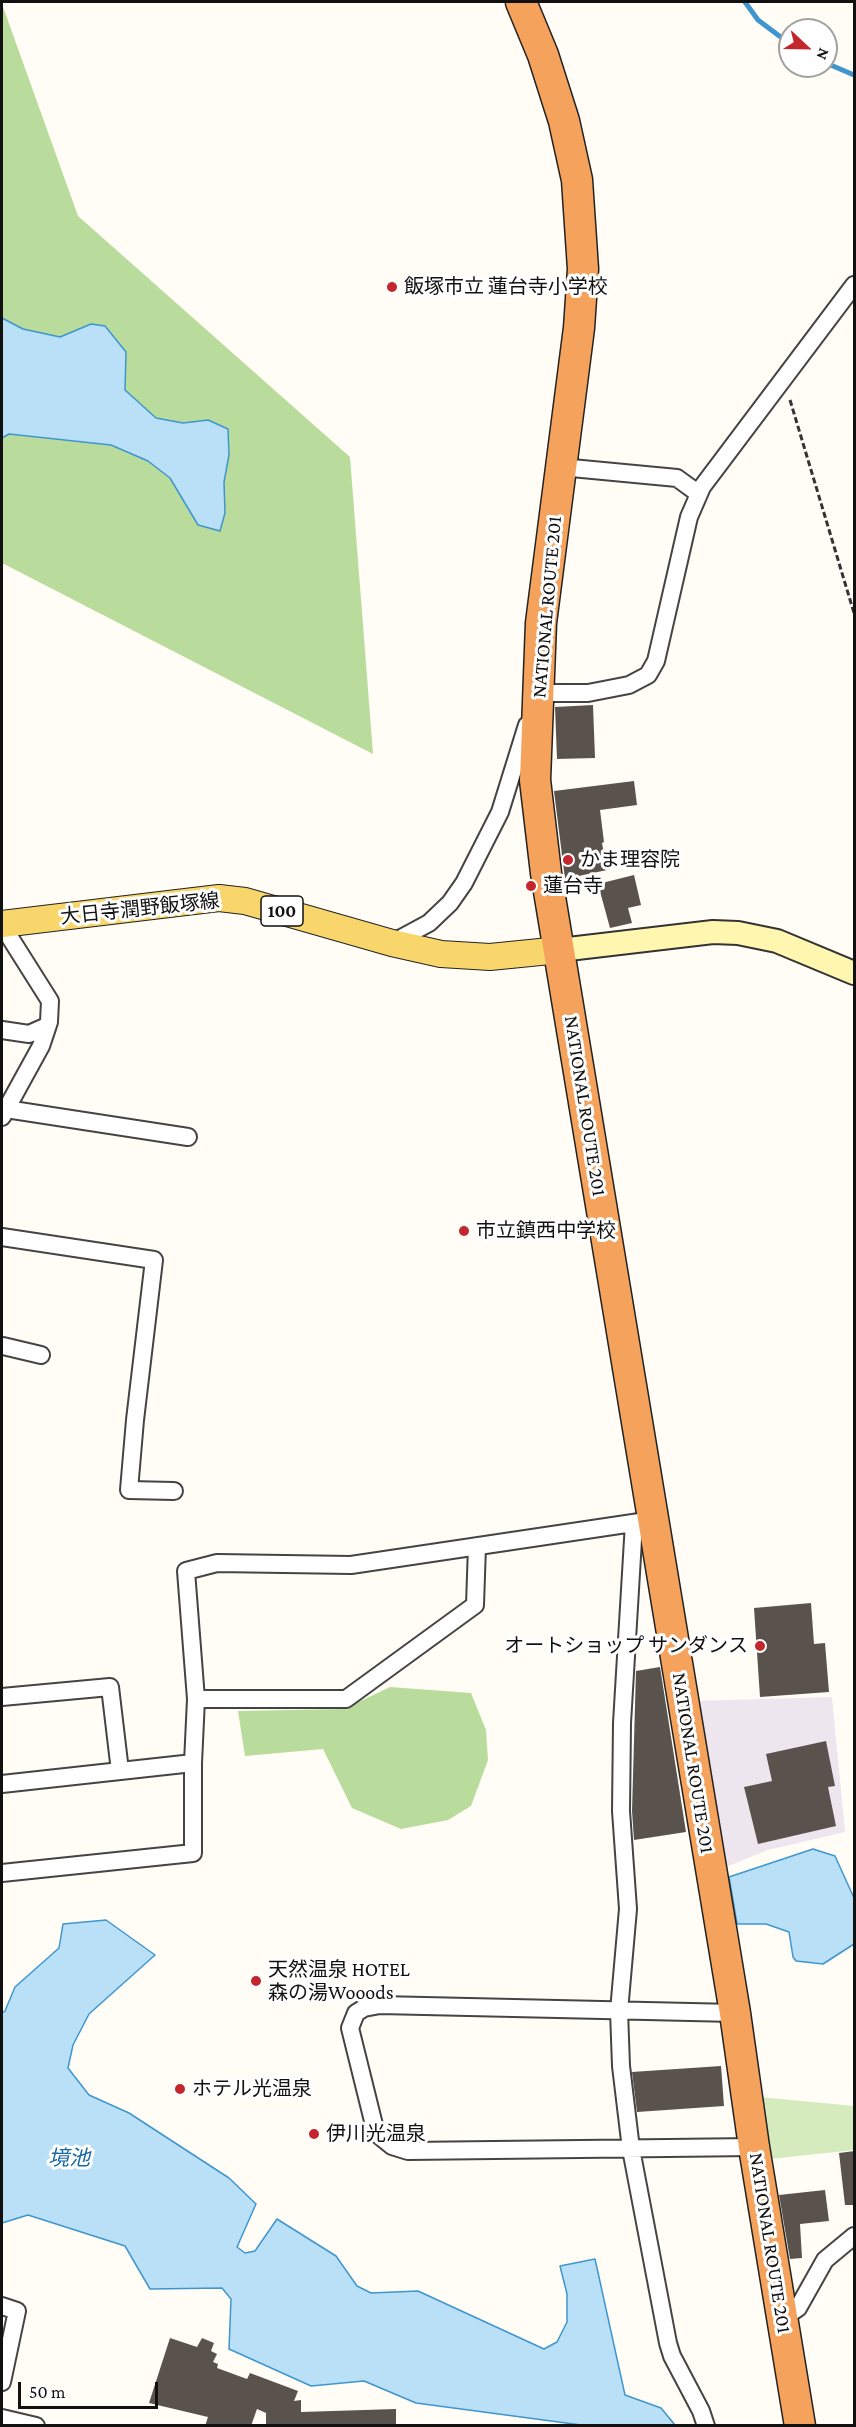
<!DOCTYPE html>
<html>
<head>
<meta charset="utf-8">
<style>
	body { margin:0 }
	#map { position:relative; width:856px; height:2427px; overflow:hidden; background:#fffdf5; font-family:"Crimson Pro",serif }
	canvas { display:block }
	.frame { position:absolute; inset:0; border:3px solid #111; pointer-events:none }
	.north { position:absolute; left:778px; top:18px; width:60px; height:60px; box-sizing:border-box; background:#fff; border:2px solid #a0a0a0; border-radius:50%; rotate:112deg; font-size:16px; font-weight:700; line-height:24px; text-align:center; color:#111 }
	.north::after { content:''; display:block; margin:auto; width:21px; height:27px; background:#c4262e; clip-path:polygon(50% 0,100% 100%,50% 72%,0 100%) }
	.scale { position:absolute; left:18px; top:2382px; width:140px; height:27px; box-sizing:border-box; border:3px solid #111; border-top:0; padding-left:8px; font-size:18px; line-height:21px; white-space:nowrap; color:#111; -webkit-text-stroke:4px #fff; paint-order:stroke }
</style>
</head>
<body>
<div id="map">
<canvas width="856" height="2427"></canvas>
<div class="frame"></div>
<div class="north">N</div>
<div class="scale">50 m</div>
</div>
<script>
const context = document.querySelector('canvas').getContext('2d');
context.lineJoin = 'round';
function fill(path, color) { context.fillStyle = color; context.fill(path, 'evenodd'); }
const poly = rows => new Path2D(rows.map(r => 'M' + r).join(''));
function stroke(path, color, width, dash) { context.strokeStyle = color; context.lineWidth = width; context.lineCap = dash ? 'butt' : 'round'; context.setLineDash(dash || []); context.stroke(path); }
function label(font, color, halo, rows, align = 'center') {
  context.font = font + ' "Crimson Pro","Noto Sans JP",serif'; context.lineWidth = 6; context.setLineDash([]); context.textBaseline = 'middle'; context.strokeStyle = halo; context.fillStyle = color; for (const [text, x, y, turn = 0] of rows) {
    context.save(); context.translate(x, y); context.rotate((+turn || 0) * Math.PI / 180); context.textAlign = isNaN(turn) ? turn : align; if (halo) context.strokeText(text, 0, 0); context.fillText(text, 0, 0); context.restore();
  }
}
const industrial = poly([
	[832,1697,845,1832,768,1850,721,1869,694,1701]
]);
const green = poly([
	[760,2097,854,2106,854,2150,770,2159]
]);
const forest = poly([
	[2,4,78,216,350,457,373,754,2,563],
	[390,1687,471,1693,486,1730,488,1760,471,1806,448,1820,401,1829,352,1808,323,1749,245,1756,238,1711,344,1709]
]);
const water = poly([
	[2,318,23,329,60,337,91,324,105,326,126,352,125,390,156,418,183,423,208,420,228,429,229,455,224,482,225,513,220,531,198,525,170,478,148,461,111,445,9,434,2,438,2,318],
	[813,1849,835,1856,854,1898,854,1944,823,1964,796,1961,793,1957,789,1932,766,1924,737,1924,729,1877,813,1849],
	[106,1920,155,1955,89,2014,73,2045,68,2068,89,2095,129,2113,229,2178,256,2204,237,2247,245,2253,255,2251,277,2219,336,2256,357,2286,371,2293,418,2291,544,2349,557,2342,567,2322,567,2294,560,2266,595,2259,625,2395,661,2408,675,2425,581,2425,416,2403,364,2381,311,2386,229,2349,231,2299,222,2288,150,2289,125,2246,28,2215,2,2223,2,2013,5,2011,15,1987,59,1948,63,1924,106,1920]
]);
const stream = poly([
	[745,2,758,20,790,44],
	[826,63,854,75]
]);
const building = poly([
	[593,705,595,758,557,759,555,707],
	[634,781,637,805,600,810,604,842,602,843,607,870,565,879,554,791],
	[634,875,641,905,628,908,632,923,610,928,598,884],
	[811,1603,814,1644,825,1643,829,1692,760,1697,754,1608],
	[660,1667,686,1832,634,1840,632,1811,636,1671],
	[826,1741,835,1786,828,1787,836,1826,758,1844,744,1787,772,1781,766,1754],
	[721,2066,724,2106,637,2112,632,2072],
	[855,2151,855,2205,845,2205,839,2153],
	[825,2190,829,2221,800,2224,802,2258,790,2259,779,2195],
	[170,2338,197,2347,202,2338,214,2343,211,2351,217,2354,213,2362,218,2364,217,2368,247,2379,250,2373,298,2391,294,2401,301,2400,301,2412,396,2409,396,2426,266,2426,266,2413,257,2409,251,2426,205,2426,208,2417,149,2403]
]);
const path = poly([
	[790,400,854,613]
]);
const street = poly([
	[561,467,677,478,699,494],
	[536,697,538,693,588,693,629,685,648,675,656,661,689,517,702,487,854,285],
	[2,925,50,1001,49,1022,41,1046,2,1117],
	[392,943,429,923,450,903,464,883,500,812,527,725],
	[2,1030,29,1034,47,1026],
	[6,1109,188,1137],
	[2,1237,154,1260,135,1420,129,1490,174,1491],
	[3,1346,41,1355],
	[634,1523,622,1723,621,1811,628,1909,619,2011,621,2066,631,2149,668,2343,672,2356,701,2411,706,2426],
	[2,1697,110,1687,120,1771],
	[196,1699,346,1699,475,1605,477,1546],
	[2,1784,193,1763],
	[2,1873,193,1853,193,1763,196,1699,186,1571,217,1563,351,1565,653,1520],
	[735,2013,380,2005,364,2008,356,2013,350,2028,376,2133,392,2146,408,2151,754,2147],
	[2,2306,17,2311,2,2382],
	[782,2319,798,2308,825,2260,854,2236],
	[2,2418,36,2426]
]);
const secondary = poly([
	[560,950,713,932,738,933,777,941,854,973]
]);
const primary = poly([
	[2,924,219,898,245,901,392,943,441,954,490,957,560,950]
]);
const highway = poly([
	[521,2,543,55,564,121,577,180,583,269,579,328,541,623,535,780,546,873,735,2013,754,2147,800,2426]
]);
const markers = [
	[392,287,6,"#c4262e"],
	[568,860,6,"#c4262e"],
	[531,886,6,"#c4262e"],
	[464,1231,6,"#c4262e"],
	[760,1646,6,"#c4262e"],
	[256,1981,6,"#c4262e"],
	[180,2089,6,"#c4262e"],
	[314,2134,6,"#c4262e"]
];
const shields = [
	[282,911,42]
];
const shieldNames = [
	["100",282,911]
];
const poiNames = [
	["飯塚市立 蓮台寺小学校",404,287],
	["かま理容院",580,860],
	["蓮台寺",543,886],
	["市立鎮西中学校",476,1231],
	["オートショップ サンダンス",748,1646,"right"],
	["天然温泉 HOTEL",268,1970],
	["森の湯Wooods",268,1993],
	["ホテル光温泉",192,2089],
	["伊川光温泉",326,2134]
];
const streetNames = [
	["NATIONAL ROUTE 201",547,607,-85],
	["大日寺潤野飯塚線",140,909,-6],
	["NATIONAL ROUTE 201",585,1106,81],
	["NATIONAL ROUTE 201",693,1763,81],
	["NATIONAL ROUTE 201",770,2243,81]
];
const waterNames = [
	["境池",69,2159]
];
fill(industrial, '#eee6ef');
fill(green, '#d5ebbd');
fill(forest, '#b9dc9c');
fill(water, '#b9e0f7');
stroke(water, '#3f96cf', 1.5);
stroke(stream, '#3f96cf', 5);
fill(building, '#5a524d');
stroke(street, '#444', 20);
stroke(secondary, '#333', 26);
stroke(primary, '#222', 28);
stroke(highway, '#222', 33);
stroke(path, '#333', 3, [6, 3]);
stroke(street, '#fff', 16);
stroke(secondary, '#fff6b0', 22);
stroke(primary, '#f9d66b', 26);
stroke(highway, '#f5a25d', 30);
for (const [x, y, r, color] of markers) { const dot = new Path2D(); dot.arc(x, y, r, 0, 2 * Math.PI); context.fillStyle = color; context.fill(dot); stroke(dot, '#fff', 2); }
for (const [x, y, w] of shields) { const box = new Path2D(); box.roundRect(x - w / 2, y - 15, w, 30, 4.5); context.fillStyle = '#fff'; context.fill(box); stroke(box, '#111', 1.5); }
label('bold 18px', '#111', null, shieldNames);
label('20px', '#111', '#fff', poiNames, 'left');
label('20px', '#111', '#fff', streetNames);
label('italic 21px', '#1768a6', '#fff', waterNames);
</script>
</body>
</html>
